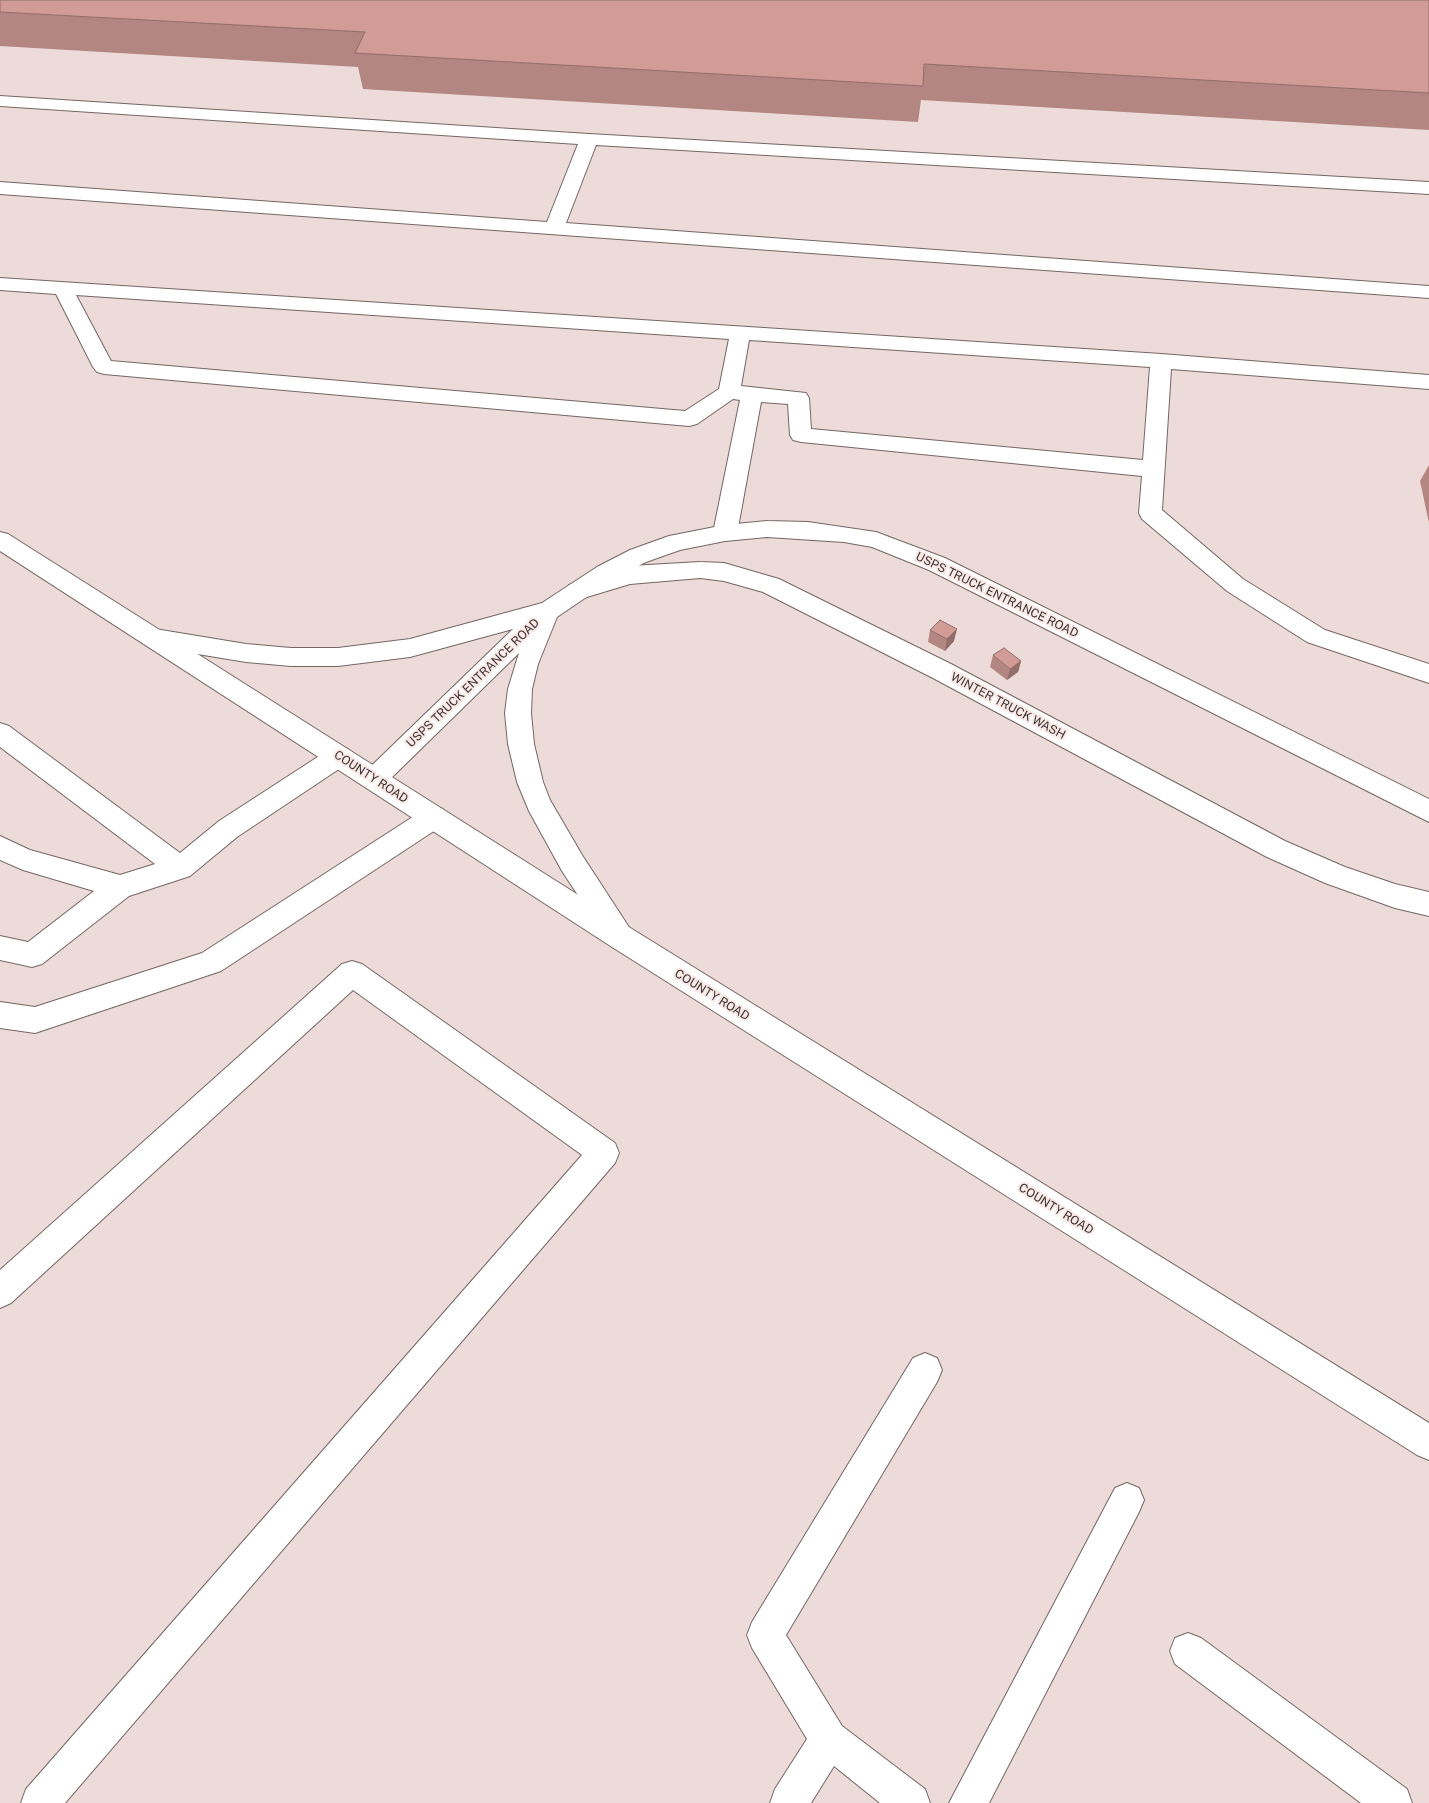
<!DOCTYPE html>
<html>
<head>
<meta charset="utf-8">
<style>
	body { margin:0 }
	canvas { display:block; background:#ecdbd9 }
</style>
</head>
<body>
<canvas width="1429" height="1803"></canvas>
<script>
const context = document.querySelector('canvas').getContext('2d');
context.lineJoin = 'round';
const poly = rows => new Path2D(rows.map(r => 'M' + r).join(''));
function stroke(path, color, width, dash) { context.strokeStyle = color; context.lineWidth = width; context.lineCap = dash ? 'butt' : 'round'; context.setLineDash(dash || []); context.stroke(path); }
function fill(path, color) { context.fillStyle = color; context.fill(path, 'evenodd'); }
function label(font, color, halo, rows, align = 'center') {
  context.font = font + ' "Public Sans",sans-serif'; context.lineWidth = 4; context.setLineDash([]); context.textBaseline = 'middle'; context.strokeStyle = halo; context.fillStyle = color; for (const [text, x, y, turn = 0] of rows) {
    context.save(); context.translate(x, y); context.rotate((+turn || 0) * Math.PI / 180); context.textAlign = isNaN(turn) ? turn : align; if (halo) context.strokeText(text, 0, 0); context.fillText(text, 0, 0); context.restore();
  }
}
const lane = poly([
	[0,96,589,134,1429,182,1429,194,596,145,566,223,1429,286,1429,298,0,194,0,182,547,222,578,144,0,106,0,96],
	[0,278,1161,354,1429,375,1429,389,1171,369,1162,510,1243,579,1325,630,1429,664,1429,683,1307,642,1227,591,1142,519,1139,513,1142,476,801,442,793,440,790,435,788,404,761,402,737,533,733,539,725,541,717,539,713,533,740,400,733,399,697,424,689,426,104,374,97,372,93,367,56,294,0,290,0,278],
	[76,295,729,339,719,389,685,411,111,361,76,295],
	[749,340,1150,367,1143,460,811,429,809,398,806,393,741,386,749,340],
	[700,562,724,563,779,579,951,664,1285,841,1345,867,1395,884,1429,892,1429,916,1395,908,1325,883,1267,857,933,678,763,592,724,581,700,578,630,584,577,600,569,597,565,591,569,585,630,566,700,562],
	[0,723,9,726,180,853,219,821,330,749,339,746,348,749,352,756,348,763,237,837,190,876,129,896,42,964,32,967,0,960,0,936,28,942,94,891,23,870,0,860,0,836,30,850,120,875,155,864,0,747,0,723],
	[434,806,443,809,447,817,443,825,221,971,35,1033,0,1028,0,1002,35,1007,202,953,425,809,434,806],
	[352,961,362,964,615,1143,619,1153,615,1163,65,1803,21,1803,26,1789,582,1155,353,990,11,1303,0,1308,0,1270,342,964,352,961],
	[925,1353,937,1358,942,1370,937,1382,786,1635,842,1726,925,1789,930,1803,880,1803,834,1766,811,1803,770,1803,775,1789,807,1739,752,1648,747,1635,752,1622,913,1358,925,1353],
	[1127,1483,1139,1488,1144,1500,1139,1512,989,1803,949,1803,1115,1488,1127,1483],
	[1188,1633,1201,1638,1407,1789,1412,1803,1361,1803,1175,1664,1170,1651,1175,1638,1188,1633]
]);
const street = poly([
	[767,521,808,522,876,532,945,558,1429,799,1429,822,929,570,872,547,844,542,767,537,725,541,680,550,646,562,613,579,557,617,538,664,532,689,531,713,534,744,543,782,550,800,582,855,636,938,632,947,622,950,612,947,562,871,529,811,517,782,508,744,505,713,508,689,519,653,383,786,374,789,365,786,361,779,365,772,513,629,410,657,338,666,291,666,246,662,155,647,146,644,143,638,146,632,155,629,246,644,291,648,338,648,410,639,542,603,597,567,630,550,669,536,725,525,767,521]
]);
const secondary = poly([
	[0,532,8,534,632,929,1429,1423,1429,1460,1417,1455,612,947,0,551,0,532]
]);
const wall = poly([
	[0,0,1429,0,1429,130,921,100,918,122,363,89,358,67,0,46],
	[1429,465,1429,523,1420,481],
	[930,630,954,641,945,651,928,642],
	[993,655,1021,661,1018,672,1007,680,990,667]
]);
const shadedWall = poly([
	[957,629,954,641,945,651,947,639],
	[1021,661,1018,672,1007,680,1010,669]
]);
const building = poly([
	[0,0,1429,0,1429,93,924,64,923,86,355,53,365,32,0,12,0,0],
	[940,620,957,629,947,639,930,630,940,620],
	[1004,648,1021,661,1010,669,993,655,1004,648]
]);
const streetNames = [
	["USPS TRUCK ENTRANCE ROAD",997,595,26],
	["USPS TRUCK ENTRANCE ROAD",473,683,-44],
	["WINTER TRUCK WASH",1008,706,28],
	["COUNTY ROAD",371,777,33],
	["COUNTY ROAD",712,995,32],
	["COUNTY ROAD",1056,1209,32]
];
stroke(lane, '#756664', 2);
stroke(street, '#756664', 2);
stroke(secondary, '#756664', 2);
fill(lane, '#fff');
fill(street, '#fff');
fill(secondary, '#fff');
fill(wall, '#b48681');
fill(shadedWall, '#926d69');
fill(building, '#d19c96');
stroke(building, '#926d69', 1);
label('12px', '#383130', '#f9e8e6', streetNames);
</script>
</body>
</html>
